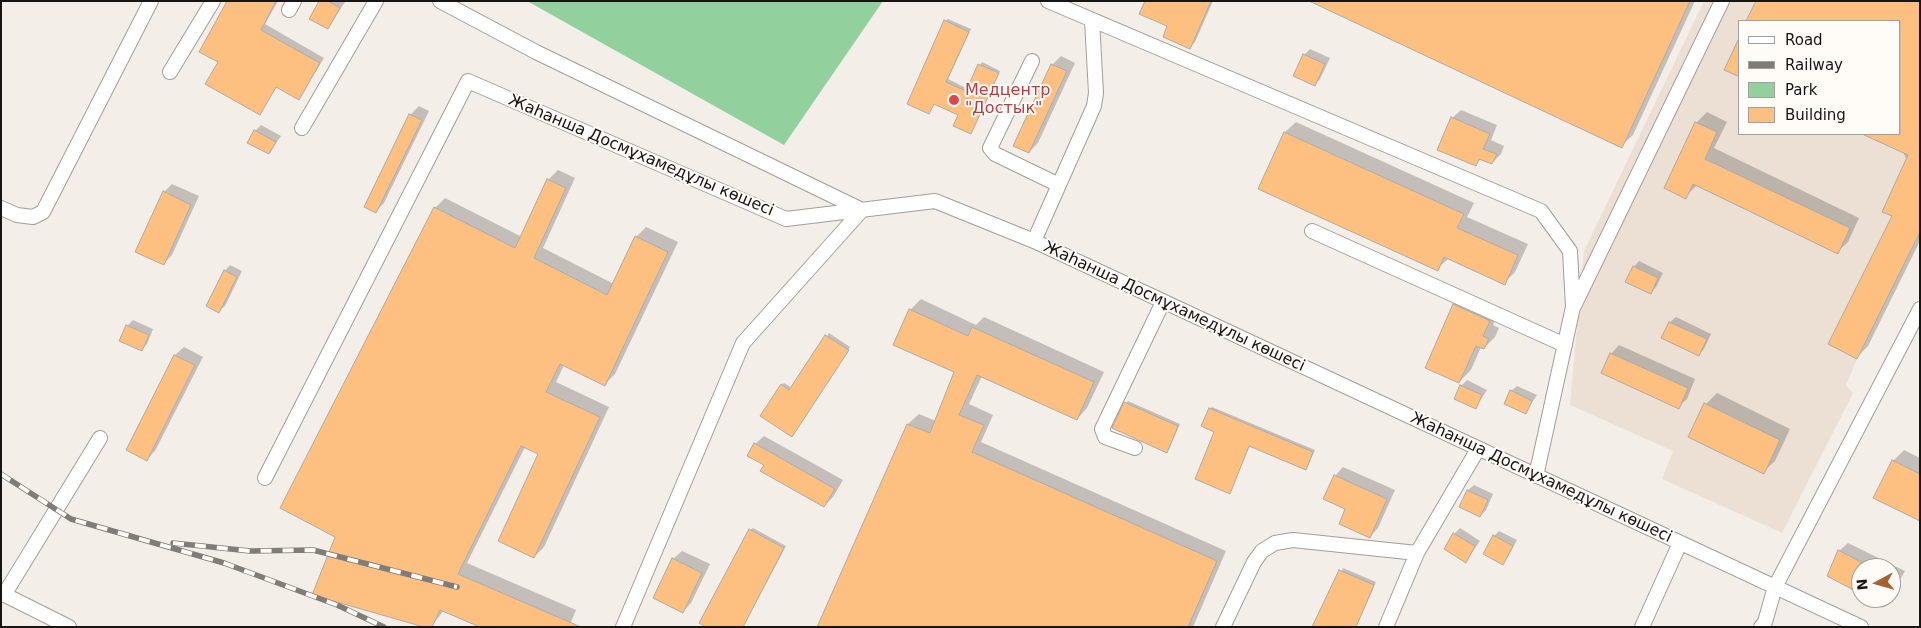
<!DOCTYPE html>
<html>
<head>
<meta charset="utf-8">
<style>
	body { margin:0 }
	#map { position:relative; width:1921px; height:628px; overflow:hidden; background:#f4eee8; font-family:"DejaVu Sans",sans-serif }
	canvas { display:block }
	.frame { position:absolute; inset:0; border:2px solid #171513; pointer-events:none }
	.legend { position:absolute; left:1738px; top:20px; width:162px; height:115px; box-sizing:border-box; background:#fffcf8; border:1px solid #a2a09c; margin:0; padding:6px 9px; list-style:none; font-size:15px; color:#171513 }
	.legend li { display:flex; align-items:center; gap:10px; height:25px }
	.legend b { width:25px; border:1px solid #a2a09c }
	.north { position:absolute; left:1851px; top:558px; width:50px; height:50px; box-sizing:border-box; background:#fffcf8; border:1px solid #a2a09c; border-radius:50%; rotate:264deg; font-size:14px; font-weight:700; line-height:20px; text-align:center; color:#171513 }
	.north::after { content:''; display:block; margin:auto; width:18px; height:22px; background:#a66331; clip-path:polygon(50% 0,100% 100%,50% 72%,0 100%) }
</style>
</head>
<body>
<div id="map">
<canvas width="1921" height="628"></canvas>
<div class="frame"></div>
<ul class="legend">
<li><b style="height:6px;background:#fff"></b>Road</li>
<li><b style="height:6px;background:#807c78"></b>Railway</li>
<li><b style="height:14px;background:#92d19e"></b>Park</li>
<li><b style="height:14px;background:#fdc081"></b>Building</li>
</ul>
<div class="north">N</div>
</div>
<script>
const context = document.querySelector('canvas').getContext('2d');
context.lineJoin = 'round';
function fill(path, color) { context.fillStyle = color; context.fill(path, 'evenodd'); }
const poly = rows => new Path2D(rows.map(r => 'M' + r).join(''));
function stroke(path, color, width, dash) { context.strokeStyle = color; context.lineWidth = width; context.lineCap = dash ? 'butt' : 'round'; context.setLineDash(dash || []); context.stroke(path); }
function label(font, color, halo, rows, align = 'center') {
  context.font = font + ' "DejaVu Sans",sans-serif'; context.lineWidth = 4; context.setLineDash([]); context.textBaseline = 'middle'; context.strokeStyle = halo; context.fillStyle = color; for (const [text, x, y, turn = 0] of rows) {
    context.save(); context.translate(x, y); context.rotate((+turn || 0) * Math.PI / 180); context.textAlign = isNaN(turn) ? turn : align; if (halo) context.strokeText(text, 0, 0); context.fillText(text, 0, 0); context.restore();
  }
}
const built = poly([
	[1704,1,1920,1,1920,240,1917,238,1857,359,1846,385,1853,393,1782,533,1662,479,1673,451,1570,405,1584,251],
	[1740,21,1900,21,1900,134,1740,134]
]);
const green = poly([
	[527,1,883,1,784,145]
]);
const shadow = poly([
	[228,1,278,1,265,24,324,58,299,98,277,86,260,113,219,62],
	[320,1,345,2,328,28],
	[1146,1,1213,1,1195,42,1190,48],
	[1311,1,1695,1,1633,135,1621,146],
	[1757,1,1920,1,1920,241,1868,346,1857,357,1907,160,1903,152,1865,134,1900,134,1900,21,1748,21],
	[948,19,971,29,948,79,968,89,982,62,1000,71,971,132,960,115,935,103,929,112,945,21],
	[1310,49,1330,58,1320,79,1315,84,1295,75,1305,54],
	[1061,56,1075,63,1038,143,1029,152,1052,65],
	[419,106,429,111,384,203,376,211,410,115],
	[1461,110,1497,125,1491,140,1504,146,1501,154,1492,163,1482,158,1475,165,1452,118],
	[1707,112,1727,122,1714,148,1859,218,1848,242,1837,252,1697,185,1685,197,1696,123],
	[1296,122,1474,203,1467,217,1528,244,1515,272,1504,283,1449,258,1437,269,1260,188,1285,132],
	[261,125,281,136,269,153,255,131],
	[558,170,575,178,543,248,614,284,636,237,646,227,678,242,615,374,605,384,564,365,556,382,609,407,544,547,534,557,540,454,525,447,467,563,576,610,569,627,444,610,431,627,337,536,435,208,445,198,522,237,548,180],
	[172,184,199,196,172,255,163,264,164,192],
	[1639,261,1663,273,1656,287,1650,293,1634,267],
	[230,265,242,271,225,306,219,311,225,271],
	[1465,293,1500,309,1493,325,1499,328,1495,337,1484,348,1481,347,1471,370,1459,382,1454,305],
	[921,299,976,325,984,317,1104,372,1087,408,1077,419,982,376,969,404,993,415,981,442,1226,551,1193,627,819,627,908,424,919,414,936,421,956,372,910,310],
	[1676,317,1711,334,1704,349,1699,354,1663,337,1670,322],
	[133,320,153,329,147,344,142,349,127,326],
	[829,333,850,347,794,433,782,385,784,383,792,388],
	[1619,345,1695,379,1687,399,1678,407,1611,354],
	[184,347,203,357,155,451,147,459,128,449,175,355],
	[1467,380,1487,390,1476,407,1461,386],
	[1517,386,1537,395,1526,412,1511,391],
	[1717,393,1790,429,1775,461,1763,472,1706,404],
	[1128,401,1180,424,1169,449,1126,403],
	[1212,407,1315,450,1308,466,1306,469,1250,445,1230,492,1210,409],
	[764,436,843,480,833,497,824,506,765,465,755,444],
	[1904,450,1920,458,1920,520,1893,461],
	[1343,467,1395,490,1378,528,1370,537,1347,509,1335,476],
	[1474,485,1493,494,1486,510,1480,516,1461,506,1468,490],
	[753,528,786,546,743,627,750,530],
	[1460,528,1480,541,1466,561,1454,534],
	[1499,531,1517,540,1508,557,1503,563,1494,536],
	[1848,543,1905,571,1891,596,1891,568,1861,568,1861,592,1839,551],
	[682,551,710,564,691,603,683,611,673,559],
	[1343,568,1376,582,1356,627,1314,627],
	[1872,598,1889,598,1883,604]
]);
const building = poly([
	[227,1,276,1,261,30,320,63,299,100,276,87,260,115,205,84,218,62,199,52,227,1],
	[319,1,328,1,340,8,328,29,309,19,319,1],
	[1145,1,1211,1,1190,49,1163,37,1167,26,1139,14,1145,1],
	[1309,1,1690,1,1622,148,1309,1],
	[1756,1,1920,1,1920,232,1857,359,1828,344,1892,216,1882,212,1908,155,1862,134,1900,134,1900,21,1746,21,1756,1],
	[944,20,969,32,946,82,966,91,978,64,999,73,971,134,953,126,958,115,934,104,929,114,907,104,944,20],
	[1740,36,1740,77,1724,70,1740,36],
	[1303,54,1325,64,1315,86,1293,76,1303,54],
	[1051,64,1067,71,1029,153,1013,146,1051,64],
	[409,114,422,120,376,213,364,207,409,114],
	[1451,117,1490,134,1483,149,1497,154,1492,164,1479,159,1476,166,1437,150,1451,117],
	[1695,122,1717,132,1705,159,1850,228,1838,254,1693,184,1686,199,1664,188,1695,122],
	[254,130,276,142,269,154,247,143,254,130],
	[1284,132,1464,214,1457,228,1518,255,1505,285,1444,257,1438,271,1258,189,1284,132],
	[547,179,566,188,534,258,607,295,635,236,668,252,605,386,560,364,546,392,600,417,534,558,498,541,538,454,521,446,458,574,581,627,480,627,440,610,432,627,424,627,312,595,335,537,280,508,434,207,515,248,547,179],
	[163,191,191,205,164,265,135,252,163,191],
	[1633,266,1658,278,1651,294,1625,282,1633,266],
	[224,270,237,277,219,313,206,306,224,270],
	[1453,304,1490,321,1483,336,1489,339,1484,349,1476,346,1459,383,1425,368,1453,304],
	[909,309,968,336,972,327,1094,382,1077,420,977,375,959,415,984,425,972,452,1217,561,1188,627,817,627,907,424,930,433,954,372,893,345,909,309],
	[1669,322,1707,339,1699,356,1661,338,1669,322],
	[126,325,149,335,142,351,119,341,126,325],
	[825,335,849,350,792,437,760,416,781,384,789,390,825,335],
	[1610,353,1688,388,1679,409,1601,373,1610,353],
	[174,355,195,365,147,461,126,450,174,355],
	[1460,385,1482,395,1476,409,1454,399,1460,385],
	[1510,390,1532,401,1526,414,1504,404,1510,390],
	[1124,402,1178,426,1167,453,1112,428,1124,402],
	[1704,403,1780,440,1764,474,1688,437,1704,403],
	[1209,408,1313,452,1306,470,1249,446,1230,494,1195,479,1214,432,1201,426,1209,408],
	[754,443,835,489,824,507,760,471,764,465,747,456,754,443],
	[1892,460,1920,474,1920,521,1873,498,1892,460],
	[1334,475,1387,499,1370,538,1339,524,1345,509,1323,499,1334,475],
	[1467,490,1488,500,1480,517,1459,507,1467,490],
	[749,529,784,548,743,627,706,627,699,623,749,529],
	[1453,533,1475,546,1466,563,1444,549,1453,533],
	[1493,535,1513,546,1503,565,1483,554,1493,535],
	[1838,550,1861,562,1861,594,1827,576,1838,550],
	[672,558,702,573,683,613,653,598,672,558],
	[1339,570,1374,585,1356,627,1312,627,1339,570]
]);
const minor = poly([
	[440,1,536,52,862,210,743,343,623,627],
	[1048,1,1541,211,1570,251,1573,307,1536,476],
	[289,10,294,1],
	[1032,61,990,148,995,154,1059,185],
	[170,72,213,1],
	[302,128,376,1],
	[1,208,17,215,33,217,43,212,151,1],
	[1312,231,1565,345],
	[1034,241,1094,106,1096,93,1092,20],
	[1574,306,1722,1],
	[1135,448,1105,437,1102,429,1163,302],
	[265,478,468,81,786,219,935,201,1034,241,1861,627],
	[1,593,69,627],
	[4,595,100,438],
	[1223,627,1254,562,1262,551,1275,543,1293,540,1417,553],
	[1386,627,1417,553,1478,449],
	[1642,627,1680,543],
	[1761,627,1765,622,1775,587,1920,309]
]);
const rail = poly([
	[1,474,71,519,224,563,337,605,384,627],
	[173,543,250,551,313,550,457,587]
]);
const markers = [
	[954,100,6,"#e0444e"]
];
const healthNames = [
	["Медцентр",965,91],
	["\"Достык\"",965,109]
];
const streetNames = [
	["Жаһанша Досмұхамедұлы көшесі",641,156,23],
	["Жаһанша Досмұхамедұлы көшесі",1174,307,25],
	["Жаһанша Досмұхамедұлы көшесі",1541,478,25]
];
fill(built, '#ece0d5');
fill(green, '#92d19e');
fill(shadow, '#0003');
fill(building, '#fdc081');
stroke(building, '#afaaa5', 1);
stroke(minor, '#a39e99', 16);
stroke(minor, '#fff', 14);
stroke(rail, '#807c78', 5.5);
stroke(rail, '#fffcf8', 4, [11]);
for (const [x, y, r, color] of markers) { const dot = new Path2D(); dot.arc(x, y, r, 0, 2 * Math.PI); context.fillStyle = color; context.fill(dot); stroke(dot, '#fffcf8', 2); }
label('16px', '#be3a42', '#fffcf8', healthNames, 'left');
label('16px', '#171513', '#fffcf8', streetNames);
</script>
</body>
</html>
